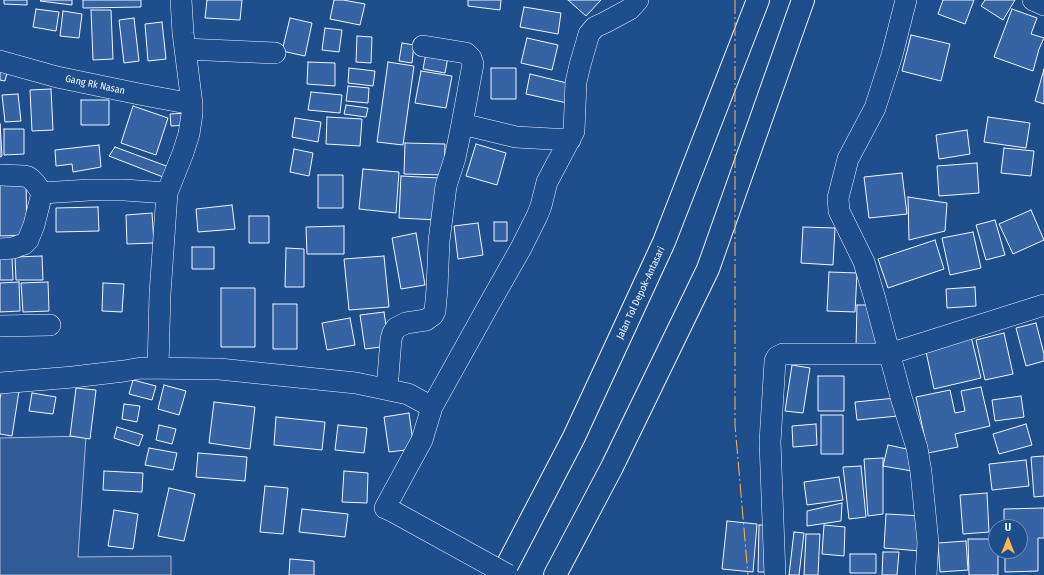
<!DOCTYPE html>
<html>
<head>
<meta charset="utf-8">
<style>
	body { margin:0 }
	#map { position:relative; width:1044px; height:575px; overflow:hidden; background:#1f4e8c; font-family:"Fira Sans Condensed",sans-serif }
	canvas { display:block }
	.north { position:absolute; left:988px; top:519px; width:40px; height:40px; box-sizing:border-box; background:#1f4e8c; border:1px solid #7391ba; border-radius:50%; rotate:0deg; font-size:11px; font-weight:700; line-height:16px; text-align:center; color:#f2f6ff }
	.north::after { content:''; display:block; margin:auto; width:14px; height:18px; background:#ffb74d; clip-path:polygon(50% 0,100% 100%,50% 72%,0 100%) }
</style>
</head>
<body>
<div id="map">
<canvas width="1044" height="575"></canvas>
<div class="north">U</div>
</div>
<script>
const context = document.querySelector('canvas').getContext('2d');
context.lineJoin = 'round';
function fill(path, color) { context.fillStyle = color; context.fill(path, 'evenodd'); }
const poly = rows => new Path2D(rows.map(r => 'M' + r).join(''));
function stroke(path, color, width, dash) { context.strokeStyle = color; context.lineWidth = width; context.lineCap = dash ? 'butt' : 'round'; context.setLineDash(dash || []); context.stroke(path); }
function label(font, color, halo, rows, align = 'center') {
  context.font = font + ' "Fira Sans Condensed",sans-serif'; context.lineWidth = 3; context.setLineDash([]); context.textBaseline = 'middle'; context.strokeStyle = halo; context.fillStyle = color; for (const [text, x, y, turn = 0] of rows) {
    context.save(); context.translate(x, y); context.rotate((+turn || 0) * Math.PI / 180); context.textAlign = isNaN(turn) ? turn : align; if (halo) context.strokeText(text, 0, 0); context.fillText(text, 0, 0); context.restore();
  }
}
const built = poly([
	[86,436,78,557,171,556,171,575,0,575,0,438,86,436]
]);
const building = poly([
	[4,0,27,0,27,5,4,4,4,0],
	[41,0,72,0,72,5,40,1,41,0],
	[83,0,141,0,141,7,83,8,83,0],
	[207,0,242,0,240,20,205,18,207,0],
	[334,0,343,0,365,4,360,25,330,19,334,0],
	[468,0,501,0,500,10,468,6,468,0],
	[568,0,601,0,586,16,568,0],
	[943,0,974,0,965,24,938,14,943,0],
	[985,0,1015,0,1003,20,981,6,985,0],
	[524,7,561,13,558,34,520,27,524,7],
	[36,9,59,12,56,31,33,27,36,9],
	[1012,9,1037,18,1031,34,1044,38,1039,49,1033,71,994,57,1012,9],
	[91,10,111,10,113,59,93,60,91,10],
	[63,11,82,14,79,38,60,36,63,11],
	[134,18,139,61,124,63,119,20,134,18],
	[290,18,312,23,305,56,282,51,290,18],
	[162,22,166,59,148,61,145,24,162,22],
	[325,28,342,30,339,52,322,50,325,28],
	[911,35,950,44,941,81,902,71,911,35],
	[357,36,372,37,371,63,356,62,357,36],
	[527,38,558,45,552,70,521,63,527,38],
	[402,43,414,45,412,63,399,61,402,43],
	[427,48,449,52,445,73,423,69,427,48],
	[308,62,335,63,335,86,307,84,308,62],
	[388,62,414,66,403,145,377,142,388,62],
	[0,63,9,65,5,81,0,80,0,63],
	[349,68,375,71,373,86,348,83,349,68],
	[491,68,516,68,516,99,491,99,491,68],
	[1044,69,1044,104,1035,101,1044,69],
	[421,71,452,76,446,108,415,103,421,71],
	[530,74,571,84,567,103,526,94,530,74],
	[348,86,369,88,368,103,346,101,348,86],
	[51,89,53,130,32,131,30,90,51,89],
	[311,92,342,95,340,113,308,110,311,92],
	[18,94,21,121,5,122,2,95,18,94],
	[81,100,109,100,109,125,81,125,81,100],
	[346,105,368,108,366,117,344,114,346,105],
	[133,106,168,118,156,155,121,143,133,106],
	[188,113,188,125,171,126,170,114,188,113],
	[327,117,362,119,360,146,326,144,327,117],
	[988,117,1030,123,1026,148,984,142,988,117],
	[295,118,321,122,318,142,292,137,295,118],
	[0,124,2,156,0,157,0,124],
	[4,129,24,129,24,154,4,155,4,129],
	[967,130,970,154,939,159,936,135,967,130],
	[405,143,445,144,444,175,404,174,405,143],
	[476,144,506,153,497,185,466,176,476,144],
	[99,145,101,167,73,172,72,164,56,166,55,150,99,145],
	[115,147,169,167,163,177,109,156,115,147],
	[1004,148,1034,151,1031,176,1001,173,1004,148],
	[294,149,313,153,309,176,290,172,294,149],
	[977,163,979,193,939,196,937,166,977,163],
	[363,169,399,172,396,213,359,209,363,169],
	[902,173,907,214,869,218,864,177,902,173],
	[318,175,343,175,343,208,318,208,318,175],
	[401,176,439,178,438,220,399,218,401,176],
	[0,182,26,182,27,235,0,236,0,182],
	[908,197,947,203,945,231,909,240,908,197],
	[232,205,235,229,198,232,196,209,232,205],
	[98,207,99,231,56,232,56,208,98,207],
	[1031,210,1044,240,1013,254,999,224,1031,210],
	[152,213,154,243,127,244,126,215,152,213],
	[249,216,269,216,269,243,249,243,249,216],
	[995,220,1005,255,986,260,976,225,995,220],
	[494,222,507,222,507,241,494,241,494,222],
	[478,223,483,255,458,259,454,226,478,223],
	[344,226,344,254,307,254,306,227,344,226],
	[803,227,835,228,833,265,801,263,803,227],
	[973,232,981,268,950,275,942,238,973,232],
	[416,233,425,285,401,289,392,238,416,233],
	[935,240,944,269,888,288,878,259,935,240],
	[192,247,214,247,214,269,192,269,192,247],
	[286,248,304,249,304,287,285,287,286,248],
	[0,256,12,256,13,280,0,280,0,256],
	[42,256,43,280,16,280,15,257,42,256],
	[384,256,389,307,349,310,344,259,384,256],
	[829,272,857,273,855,312,827,311,829,272],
	[19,282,20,311,0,312,0,283,19,282],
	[48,282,49,311,23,312,21,283,48,282],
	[103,283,124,284,122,312,102,311,103,283],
	[975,287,976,306,947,308,946,289,975,287],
	[221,288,255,288,255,347,221,347,221,288],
	[273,304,297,304,297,349,273,349,273,304],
	[857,305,876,305,876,347,856,347,857,305],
	[384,312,389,346,365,349,360,315,384,312],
	[350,318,355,345,327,350,322,323,350,318],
	[1036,323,1044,354,1044,361,1026,366,1016,328,1036,323],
	[1004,333,1013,374,985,380,976,340,1004,333],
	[971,336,981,378,934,389,925,347,971,336],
	[792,365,810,368,803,413,785,411,792,365],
	[818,376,844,376,844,411,818,411,818,376],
	[133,380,156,386,152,400,129,394,133,380],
	[164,385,186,391,179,415,158,409,164,385],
	[981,387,990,426,955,434,958,447,928,453,916,397,950,390,955,413,965,411,961,391,981,387],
	[2,388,19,391,12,436,0,434,0,399,2,388],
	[76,388,96,390,90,439,70,436,76,388],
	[32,393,56,397,53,414,29,411,32,393],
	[1021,396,1024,417,995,421,992,400,1021,396],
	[896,398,898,416,857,420,855,402,896,398],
	[214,402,255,407,250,449,209,443,214,402],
	[124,404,140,406,137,422,122,419,124,404],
	[409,413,414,449,389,452,384,417,409,413],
	[821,415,843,415,843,454,821,454,821,415],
	[276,417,325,422,322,450,274,445,276,417],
	[816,424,817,445,793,447,792,426,816,424],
	[1026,424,1032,445,999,454,993,434,1026,424],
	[159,425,176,429,172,444,156,440,159,425],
	[338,425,367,428,364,453,335,450,338,425],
	[117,427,143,435,139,446,114,438,117,427],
	[888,445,916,451,912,471,883,466,888,445],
	[149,448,177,453,173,470,145,465,149,448],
	[198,453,247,457,245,481,196,477,198,453],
	[1044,456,1044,496,1034,497,1031,457,1044,456],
	[883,458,883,514,868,516,864,459,883,458],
	[1026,460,1029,486,992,490,989,464,1026,460],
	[861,466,866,517,849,519,843,467,861,466],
	[104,471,143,473,142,492,103,490,104,471],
	[344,471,368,473,367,503,342,502,344,471],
	[839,477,843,500,807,505,804,482,839,477],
	[265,486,288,488,283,534,260,532,265,486],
	[169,488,195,494,184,541,158,536,169,488],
	[987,493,989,532,963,534,960,495,987,493],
	[842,503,841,521,807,526,807,511,842,503],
	[1044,508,1044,538,1038,538,1038,571,1005,572,1005,551,1020,551,1020,527,1004,527,1004,509,1044,508],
	[302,509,348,514,345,537,299,532,302,509],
	[114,510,138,514,133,549,108,546,114,510],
	[886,514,923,516,920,551,884,548,886,514],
	[727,521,757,524,753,572,722,569,727,521],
	[759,525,770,525,772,572,758,572,759,525],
	[824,525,845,527,844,556,822,554,824,525],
	[794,532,804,533,799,575,789,575,794,532],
	[806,534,820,534,818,575,804,575,806,534],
	[968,539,996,539,996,551,998,551,998,575,969,575,968,539],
	[966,541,968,570,940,572,938,543,966,541],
	[883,552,899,552,897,575,882,575,883,552],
	[850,554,876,554,876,573,850,573,850,554],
	[290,559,314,561,314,575,289,575,290,559]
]);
const street = poly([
	[906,0,892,55,875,108,848,159,838,198,839,211,864,262,875,299,901,397,917,448,921,472,928,543,926,575],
	[1033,0,1044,5],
	[185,49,275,53],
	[0,61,57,77,139,94,192,104],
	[462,124,516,137,570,140],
	[0,175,24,176,28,177,31,179,35,183,42,193],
	[0,249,13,248,18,246,24,244,28,240,34,225,42,193,89,190,124,190,167,193],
	[0,326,50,325],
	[158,367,160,294,167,193,183,153,189,134,192,114,192,104,183,33,181,0],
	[0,383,73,377,124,371,141,368,219,369,356,383,408,394,432,407,422,440,385,508,394,512],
	[387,389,391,339,393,333,396,328,406,323,426,320,433,315,435,311,437,289,439,241,446,186,455,158,462,124,473,64,471,58,466,53,423,46],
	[432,407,491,301,521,248,537,216,541,206,547,182,574,131,576,82,580,65,589,34,595,27,604,23,630,9,638,0],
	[775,575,770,442,775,361,777,357,783,354,889,354,1044,305]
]);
const highway = poly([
	[502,575,574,437,664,242,758,0],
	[555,575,612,467,708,269,803,0]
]);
const streetBridge = poly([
	[394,512,508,575]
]);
const power = poly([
	[735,0,735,425,748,575]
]);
const streetNames = [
	["Gang Rk Nasan",95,85,12],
	["Jalan Tol Depok–Antasari",641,293,-65]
];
fill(built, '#305b95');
stroke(built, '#a8bbd7', 1);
fill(building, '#3563a3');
stroke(building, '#f2f6ff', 1);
stroke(street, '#f2f6ff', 22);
stroke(highway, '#f2f6ff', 24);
stroke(street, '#1f4e8c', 21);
stroke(highway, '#1f4e8c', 22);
stroke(streetBridge, '#f2f6ff', 22, []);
stroke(streetBridge, '#1f4e8c', 21);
stroke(power, '#ffb74d', 1, [14, 3, 2, 3]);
label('10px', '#f2f6ff', '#1f4e8c', streetNames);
</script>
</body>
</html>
